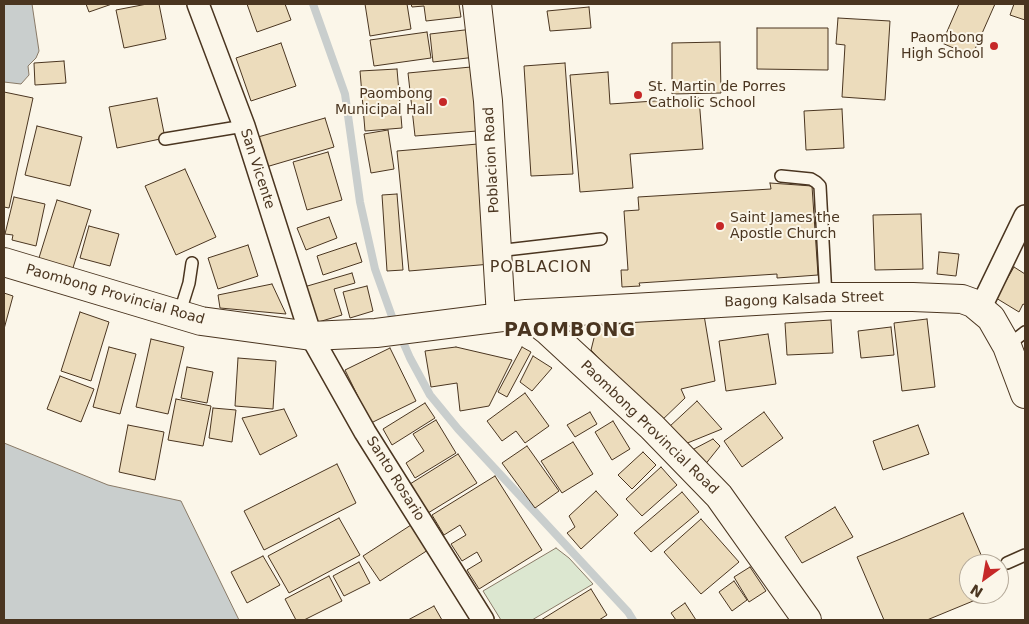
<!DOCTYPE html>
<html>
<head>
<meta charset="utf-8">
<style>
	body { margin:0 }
	#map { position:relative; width:1029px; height:624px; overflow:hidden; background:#fbf6e9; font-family:"DejaVu Sans",sans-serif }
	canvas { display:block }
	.frame { position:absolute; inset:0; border:5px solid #4a3520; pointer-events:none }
	.north { position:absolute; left:959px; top:554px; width:50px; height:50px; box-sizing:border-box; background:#fbf6e9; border:1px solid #b4a999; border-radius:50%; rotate:212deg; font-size:14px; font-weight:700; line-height:20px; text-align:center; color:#4a3520 }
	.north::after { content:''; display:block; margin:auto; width:18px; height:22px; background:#c62828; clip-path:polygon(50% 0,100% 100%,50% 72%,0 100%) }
</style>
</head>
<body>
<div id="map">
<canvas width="1029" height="624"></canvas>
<div class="frame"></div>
<div class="north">N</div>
</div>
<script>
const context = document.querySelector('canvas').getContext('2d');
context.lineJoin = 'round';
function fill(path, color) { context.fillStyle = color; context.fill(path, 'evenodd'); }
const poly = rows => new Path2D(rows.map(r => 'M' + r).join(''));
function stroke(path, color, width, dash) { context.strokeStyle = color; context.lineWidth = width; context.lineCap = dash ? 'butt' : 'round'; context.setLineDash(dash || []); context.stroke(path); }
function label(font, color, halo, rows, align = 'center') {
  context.font = font + ' "DejaVu Sans",sans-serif'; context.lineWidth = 4; context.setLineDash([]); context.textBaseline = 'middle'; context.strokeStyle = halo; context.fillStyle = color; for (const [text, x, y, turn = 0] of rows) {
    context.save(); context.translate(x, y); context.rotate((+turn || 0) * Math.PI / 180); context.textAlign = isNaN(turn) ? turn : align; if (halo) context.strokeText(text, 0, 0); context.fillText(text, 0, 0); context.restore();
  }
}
const green = poly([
	[556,548,569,558,593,584,532,620,501,620,483,591,556,548]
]);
const water = poly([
	[4,4,32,4,39,51,36,58,28,66,29,75,21,84,4,82,4,4],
	[4,443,108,485,181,501,239,620,4,620,4,443]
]);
const stream = poly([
	[313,4,345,94,360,202,375,269,395,325],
	[400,335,410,358,430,395,458,429,628,612,633,620]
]);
const building = poly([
	[86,4,112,4,89,12,86,4],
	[147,4,159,4,166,39,124,48,116,10,147,4],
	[247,4,285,4,291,20,257,32,247,4],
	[365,4,407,4,411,29,370,36,365,4],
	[411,4,459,4,461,17,426,21,424,6,412,7,411,4],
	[959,4,995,4,972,56,942,43,959,4],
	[1014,4,1025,4,1025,20,1010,15,1014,4],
	[589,7,591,28,550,31,547,11,589,7],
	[838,18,890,21,885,100,842,97,845,45,836,44,838,18],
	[757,28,828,28,828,70,757,69,757,28],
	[473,29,476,57,433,62,430,34,473,29],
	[427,32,431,58,374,66,370,40,427,32],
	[720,42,721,93,672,94,672,43,720,42],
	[281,43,296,86,251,101,236,58,281,43],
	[64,61,66,83,35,85,34,63,64,61],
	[565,63,573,174,531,176,524,66,565,63],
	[471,67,477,131,415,136,408,73,471,67],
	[397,69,402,128,365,131,360,71,397,69],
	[608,72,610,104,699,98,703,149,630,154,633,188,580,192,570,75,608,72],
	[4,92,33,98,9,208,4,207,4,92],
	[157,98,165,138,117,148,109,107,157,98],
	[842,109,844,148,806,150,804,111,842,109],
	[325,118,334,147,266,167,258,137,325,118],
	[37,126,82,137,70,186,25,175,37,126],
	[388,130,394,169,371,173,364,134,388,130],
	[478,144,491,264,409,271,397,151,478,144],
	[328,152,342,200,307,210,293,162,328,152],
	[185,169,216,237,176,255,145,186,185,169],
	[770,183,812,186,818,275,777,278,777,274,639,283,640,286,622,287,621,270,628,270,624,211,639,210,638,197,771,189,770,183],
	[397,194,403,270,387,271,382,195,397,194],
	[14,197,45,204,36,246,12,240,13,235,5,234,14,197],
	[57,200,91,210,72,271,38,261,57,200],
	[921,214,923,269,875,270,873,215,921,214],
	[329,217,337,238,306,250,297,228,329,217],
	[89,226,119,234,110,266,80,258,89,226],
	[356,243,362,262,323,275,317,256,356,243],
	[248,245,258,276,218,289,208,258,248,245],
	[939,252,959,254,956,276,937,274,939,252],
	[1014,267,1025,274,1025,305,1023,304,1019,312,996,298,1014,267],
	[352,273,355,283,334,289,342,315,315,323,304,287,352,273],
	[272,284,286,314,220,308,218,295,272,284],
	[367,286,373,311,350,318,343,292,367,286],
	[4,293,13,296,4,329,4,293],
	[80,312,109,322,91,381,61,371,80,312],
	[704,315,715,381,681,389,685,398,659,423,591,350,597,326,704,315],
	[927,319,935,387,902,391,894,323,927,319],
	[831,320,833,353,787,355,785,323,831,320],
	[891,327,894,355,861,358,858,331,891,327],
	[768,334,776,384,726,391,719,341,768,334],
	[151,339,184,347,168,414,136,407,151,339],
	[109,347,136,354,120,414,93,407,109,347],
	[456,347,512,360,489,406,460,411,457,383,431,387,425,351,456,347],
	[522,347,531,352,507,397,498,392,522,347],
	[390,348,416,401,371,423,345,370,390,348],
	[533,356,552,368,532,391,520,382,533,356],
	[238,358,276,361,273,409,235,406,238,358],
	[187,367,213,372,207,403,181,398,187,367],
	[60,376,94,389,81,422,47,409,60,376],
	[525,393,549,426,525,443,516,431,502,441,487,421,525,393],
	[176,399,211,406,203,446,168,440,176,399],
	[697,401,722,429,685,444,669,427,697,401],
	[425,403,435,418,392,445,383,429,425,403],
	[213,408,236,410,232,442,209,438,213,408],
	[284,409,297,436,260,455,242,418,284,409],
	[590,412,597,424,575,437,567,425,590,412],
	[764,412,783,438,742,467,724,441,764,412],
	[436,420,456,453,415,478,406,463,424,451,413,434,436,420],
	[613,421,630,449,612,460,595,432,613,421],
	[128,425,164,432,155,480,119,472,128,425],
	[918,425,929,454,883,470,873,441,918,425],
	[713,439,720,446,704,466,692,450,713,439],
	[573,442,593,474,562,493,541,461,573,442],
	[527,446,559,491,535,508,502,463,527,446],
	[643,452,656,465,632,489,618,475,643,452],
	[458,454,477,483,428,513,410,484,458,454],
	[337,464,356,503,264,550,244,511,337,464],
	[661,467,677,485,642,516,626,499,661,467],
	[495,476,542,550,479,589,467,570,482,561,477,552,462,561,451,544,466,535,460,525,444,535,432,515,495,476],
	[596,491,618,515,581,549,567,533,575,527,569,516,596,491],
	[682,492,699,512,651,552,634,533,682,492],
	[835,507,853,537,802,563,785,537,835,507],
	[963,513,985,564,969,564,969,594,990,594,927,620,884,620,857,557,963,513],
	[339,518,360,555,289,593,268,556,339,518],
	[701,519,739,562,701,594,664,552,701,519],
	[411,525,428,550,380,581,363,556,411,525],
	[263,556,280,585,247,603,231,572,263,556],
	[359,562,370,583,344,596,333,576,359,562],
	[750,567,766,591,749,602,734,577,750,567],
	[329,576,342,601,304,620,296,620,285,599,329,576],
	[734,581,747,600,732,611,719,592,734,581],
	[591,589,607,615,599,620,541,620,591,589],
	[685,603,696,620,676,620,671,613,685,603],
	[434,606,442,620,408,620,434,606]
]);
const lane = poly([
	[165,139,244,126],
	[781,176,811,179,816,182,820,186,826,297],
	[497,251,601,239],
	[179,315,189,283,192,263],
	[1007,346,1025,332],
	[1007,563,1025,555]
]);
const street = poly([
	[198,4,244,126,311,336,365,432,483,620],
	[980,309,1025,216]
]);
const secondary = poly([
	[477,4,488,101,501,317],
	[4,262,201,321,311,336,376,333,526,314,826,297,913,297,962,299,973,303,991,318,1007,346,1025,394],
	[526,314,548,331,652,427,719,496,807,620]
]);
const markers = [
	[994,46,5,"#c62828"],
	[638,95,5,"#c62828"],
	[443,102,5,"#c62828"],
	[720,226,5,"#c62828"]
];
const poiNames = [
	["Paombong",984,38],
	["High School",984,54],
	["St. Martin de Porres",648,87,"left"],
	["Catholic School",648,103,"left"],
	["Paombong",433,94],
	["Municipal Hall",433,110],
	["Saint James the",730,218,"left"],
	["Apostle Church",730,234,"left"]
];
const streetNames = [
	["Poblacion Road",492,160,-93],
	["San Vicente",257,169,72],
	["Paombong Provincial Road",115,295,16],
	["Bagong Kalsada Street",804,300,-2],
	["Paombong Provincial Road",649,428,44],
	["Santo Rosario",395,479,58]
];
const quarterNames = [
	["POBLACION",541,268]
];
const districtNames = [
	["PAOMBONG",570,331]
];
fill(green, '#dce7d0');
stroke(green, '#887966', 1);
fill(water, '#c9cecd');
stroke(water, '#887966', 1);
stroke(stream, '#c9cecd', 8);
fill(building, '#ecdcbc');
stroke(building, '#4a3520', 1);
stroke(lane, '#4a3520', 14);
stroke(street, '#4a3520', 24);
stroke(secondary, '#4a3520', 30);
stroke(lane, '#fbf6e9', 11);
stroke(street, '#fbf6e9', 21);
stroke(secondary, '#fbf6e9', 28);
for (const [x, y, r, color] of markers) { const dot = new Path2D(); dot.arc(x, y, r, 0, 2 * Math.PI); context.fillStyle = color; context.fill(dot); stroke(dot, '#fbf6e9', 2); }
label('14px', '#4a3520', '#fbf6e9', poiNames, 'right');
label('14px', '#4a3520', '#fbf6e9', streetNames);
context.letterSpacing = '1px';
label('16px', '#4a3520', '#fbf6e9', quarterNames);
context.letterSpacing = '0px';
context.letterSpacing = '1px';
label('bold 19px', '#4a3520', '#fbf6e9', districtNames);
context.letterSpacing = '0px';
</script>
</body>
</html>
